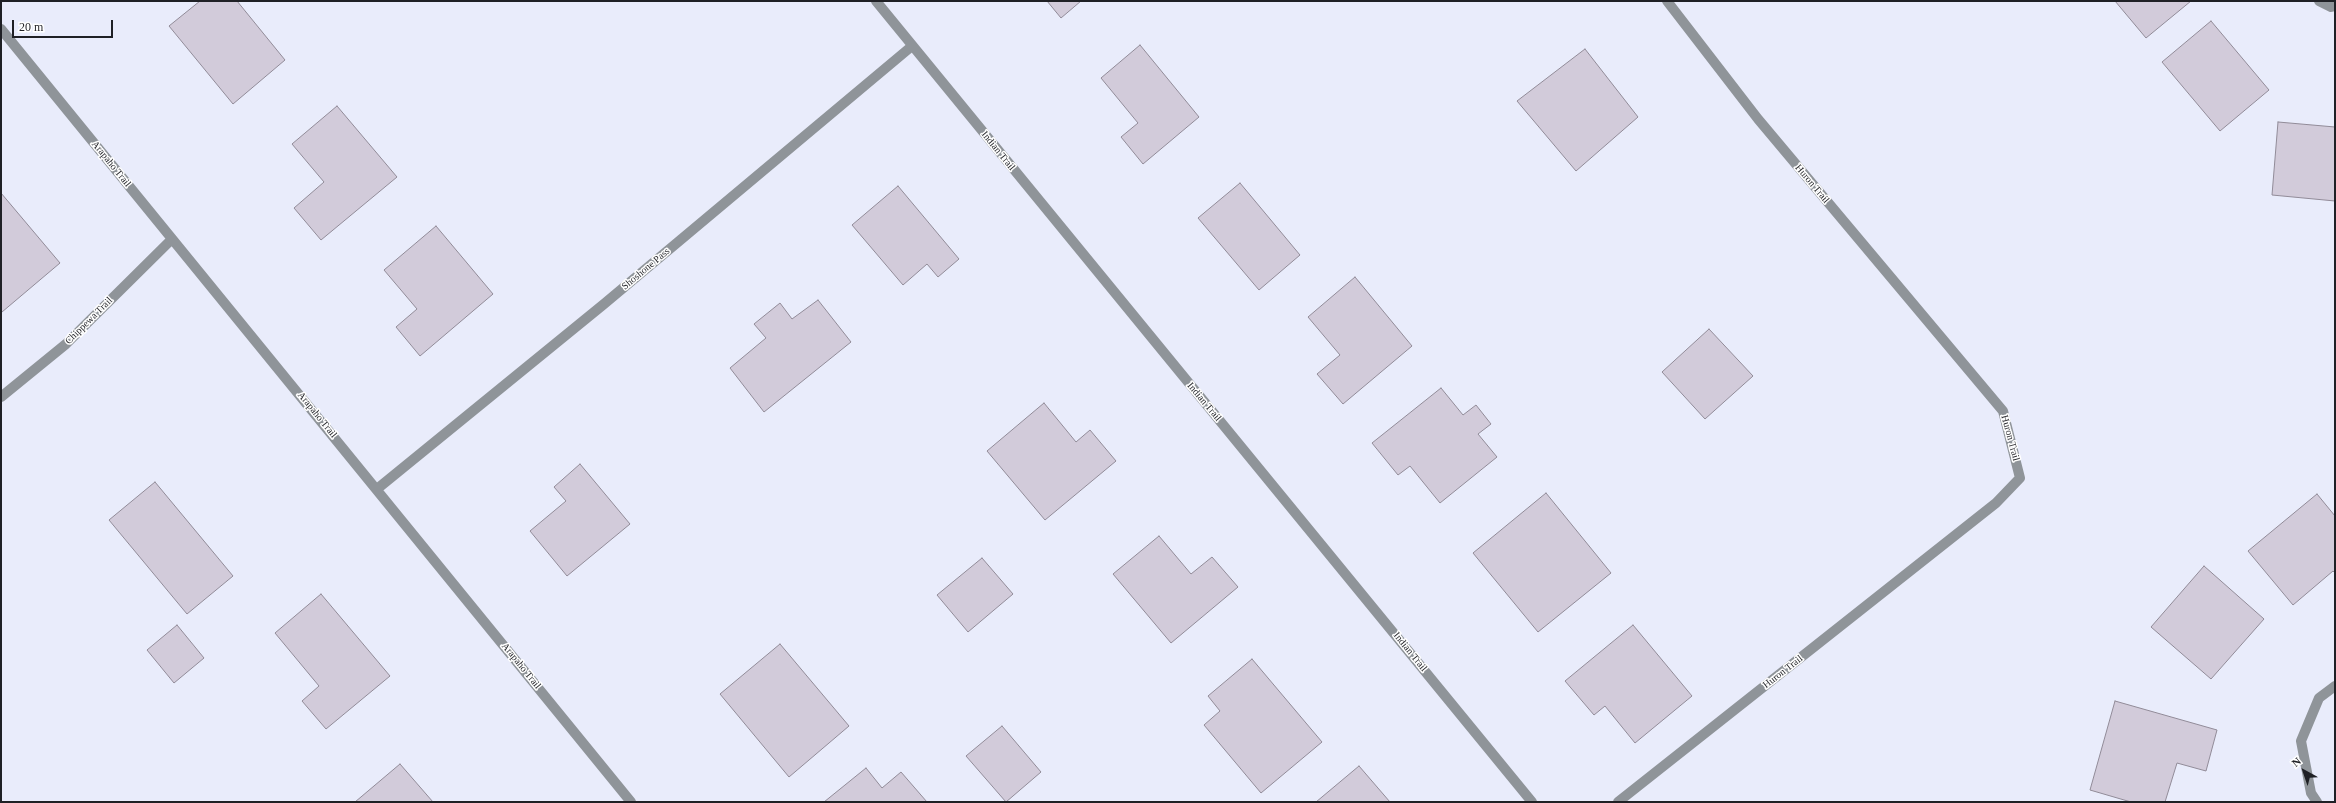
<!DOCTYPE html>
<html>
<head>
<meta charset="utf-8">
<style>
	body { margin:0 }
	#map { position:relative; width:2336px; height:803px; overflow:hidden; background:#e9ecfb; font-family:Georgia,serif }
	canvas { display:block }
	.frame { position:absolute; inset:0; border:2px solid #1f2025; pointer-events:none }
	.north { position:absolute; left:2284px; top:751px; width:40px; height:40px; -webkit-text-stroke:3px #fff; paint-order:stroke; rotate:320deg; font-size:11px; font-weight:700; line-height:16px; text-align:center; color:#1f2025 }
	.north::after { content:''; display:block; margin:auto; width:14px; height:18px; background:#1f2025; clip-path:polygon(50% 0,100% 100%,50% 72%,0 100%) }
	.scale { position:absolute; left:12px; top:20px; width:101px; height:18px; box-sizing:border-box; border:2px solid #1f2025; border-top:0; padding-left:5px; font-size:12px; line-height:14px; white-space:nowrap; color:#1f2025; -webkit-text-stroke:3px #fff; paint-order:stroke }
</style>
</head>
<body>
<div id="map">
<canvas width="2336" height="803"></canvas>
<div class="frame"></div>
<div class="north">N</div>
<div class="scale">20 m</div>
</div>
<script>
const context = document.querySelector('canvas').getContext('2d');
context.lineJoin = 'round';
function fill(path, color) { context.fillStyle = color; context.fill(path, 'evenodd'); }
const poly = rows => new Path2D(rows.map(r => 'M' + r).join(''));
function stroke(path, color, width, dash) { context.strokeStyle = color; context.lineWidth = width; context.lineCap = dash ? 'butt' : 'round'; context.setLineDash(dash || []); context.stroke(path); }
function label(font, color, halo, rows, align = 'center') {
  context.font = font + ' Georgia,serif'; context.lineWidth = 3; context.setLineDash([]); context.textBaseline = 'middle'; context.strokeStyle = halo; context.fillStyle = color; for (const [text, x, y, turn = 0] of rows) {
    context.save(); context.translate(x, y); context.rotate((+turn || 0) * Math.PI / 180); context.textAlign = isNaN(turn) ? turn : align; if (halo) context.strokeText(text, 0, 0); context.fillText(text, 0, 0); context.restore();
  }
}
const building = poly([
	[200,1,237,1,285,60,233,104,169,26,200,1],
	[1047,1,1081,1,1061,18,1047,1],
	[2115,1,2191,1,2146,38,2115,1],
	[2211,21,2269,90,2220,131,2162,62,2211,21],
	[1140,45,1199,117,1143,164,1121,137,1138,123,1101,78,1140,45],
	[1585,49,1638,117,1576,171,1517,101,1585,49],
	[337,106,397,177,321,240,294,208,324,182,292,144,337,106],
	[2278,122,2335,127,2335,201,2272,195,2278,122],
	[1240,183,1300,255,1259,290,1198,218,1240,183],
	[898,186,959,259,938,277,927,264,903,285,852,225,898,186],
	[1,193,60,263,2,312,1,312,1,193],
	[436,226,493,294,420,356,396,327,417,309,384,270,436,226],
	[1355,277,1412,346,1343,404,1317,374,1340,355,1308,317,1355,277],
	[818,300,851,342,764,412,730,368,766,338,754,324,780,303,792,319,818,300],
	[1709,329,1753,376,1705,419,1662,372,1709,329],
	[1441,388,1463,415,1476,405,1491,424,1478,434,1497,457,1440,503,1410,466,1398,475,1372,443,1441,388],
	[1044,403,1076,442,1090,430,1116,461,1045,520,987,451,1044,403],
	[580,464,630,524,567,576,530,531,566,501,554,487,580,464],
	[155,482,233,576,187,614,109,520,155,482],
	[1546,493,1611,573,1538,632,1473,553,1546,493],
	[2317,494,2335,516,2335,573,2333,571,2293,605,2248,551,2317,494],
	[1159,536,1191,574,1212,557,1238,587,1171,643,1113,574,1159,536],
	[982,558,1013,594,968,632,937,595,982,558],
	[2204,566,2264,619,2211,679,2151,627,2204,566],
	[321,594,390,676,326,729,302,701,319,686,275,633,321,594],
	[177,625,204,658,174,683,147,650,177,625],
	[1633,625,1692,696,1635,743,1605,706,1594,715,1565,681,1633,625],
	[780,644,849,726,789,777,720,694,780,644],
	[1252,659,1322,742,1261,793,1204,725,1220,711,1208,696,1252,659],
	[2115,701,2217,730,2206,771,2177,763,2165,802,2131,802,2090,790,2115,701],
	[1002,726,1041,772,1006,802,966,756,1002,726],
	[400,764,433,802,355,802,400,764],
	[1359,766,1390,802,1316,802,1359,766],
	[866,768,882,788,901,772,927,802,824,802,866,768]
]);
const street = poly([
	[876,1,1532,802],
	[2319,1,2331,7,2335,6],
	[1,29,631,802],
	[1,397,66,344,172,239],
	[377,489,604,304,912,46],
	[1618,802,1996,503,2020,478,2003,411,1758,119,1667,1],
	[2317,802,2311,793,2301,741,2319,698,2335,686]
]);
const streetNames = [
	["Indian Trail",998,151,51],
	["Arapaho Trail",111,164,51],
	["Huron Trail",1812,184,50],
	["Shoshone Pass",646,269,-40],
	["Chippewa Trail",89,321,-45],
	["Indian Trail",1204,402,50],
	["Arapaho Trail",317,415,51],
	["Huron Trail",2010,438,75],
	["Indian Trail",1410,652,51],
	["Arapaho Trail",521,666,51],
	["Huron Trail",1783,672,-38]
];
fill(building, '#d2cbda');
stroke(building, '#918b98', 1);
stroke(street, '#8f9499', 10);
label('10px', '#1f2025', '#fff', streetNames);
</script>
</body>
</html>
